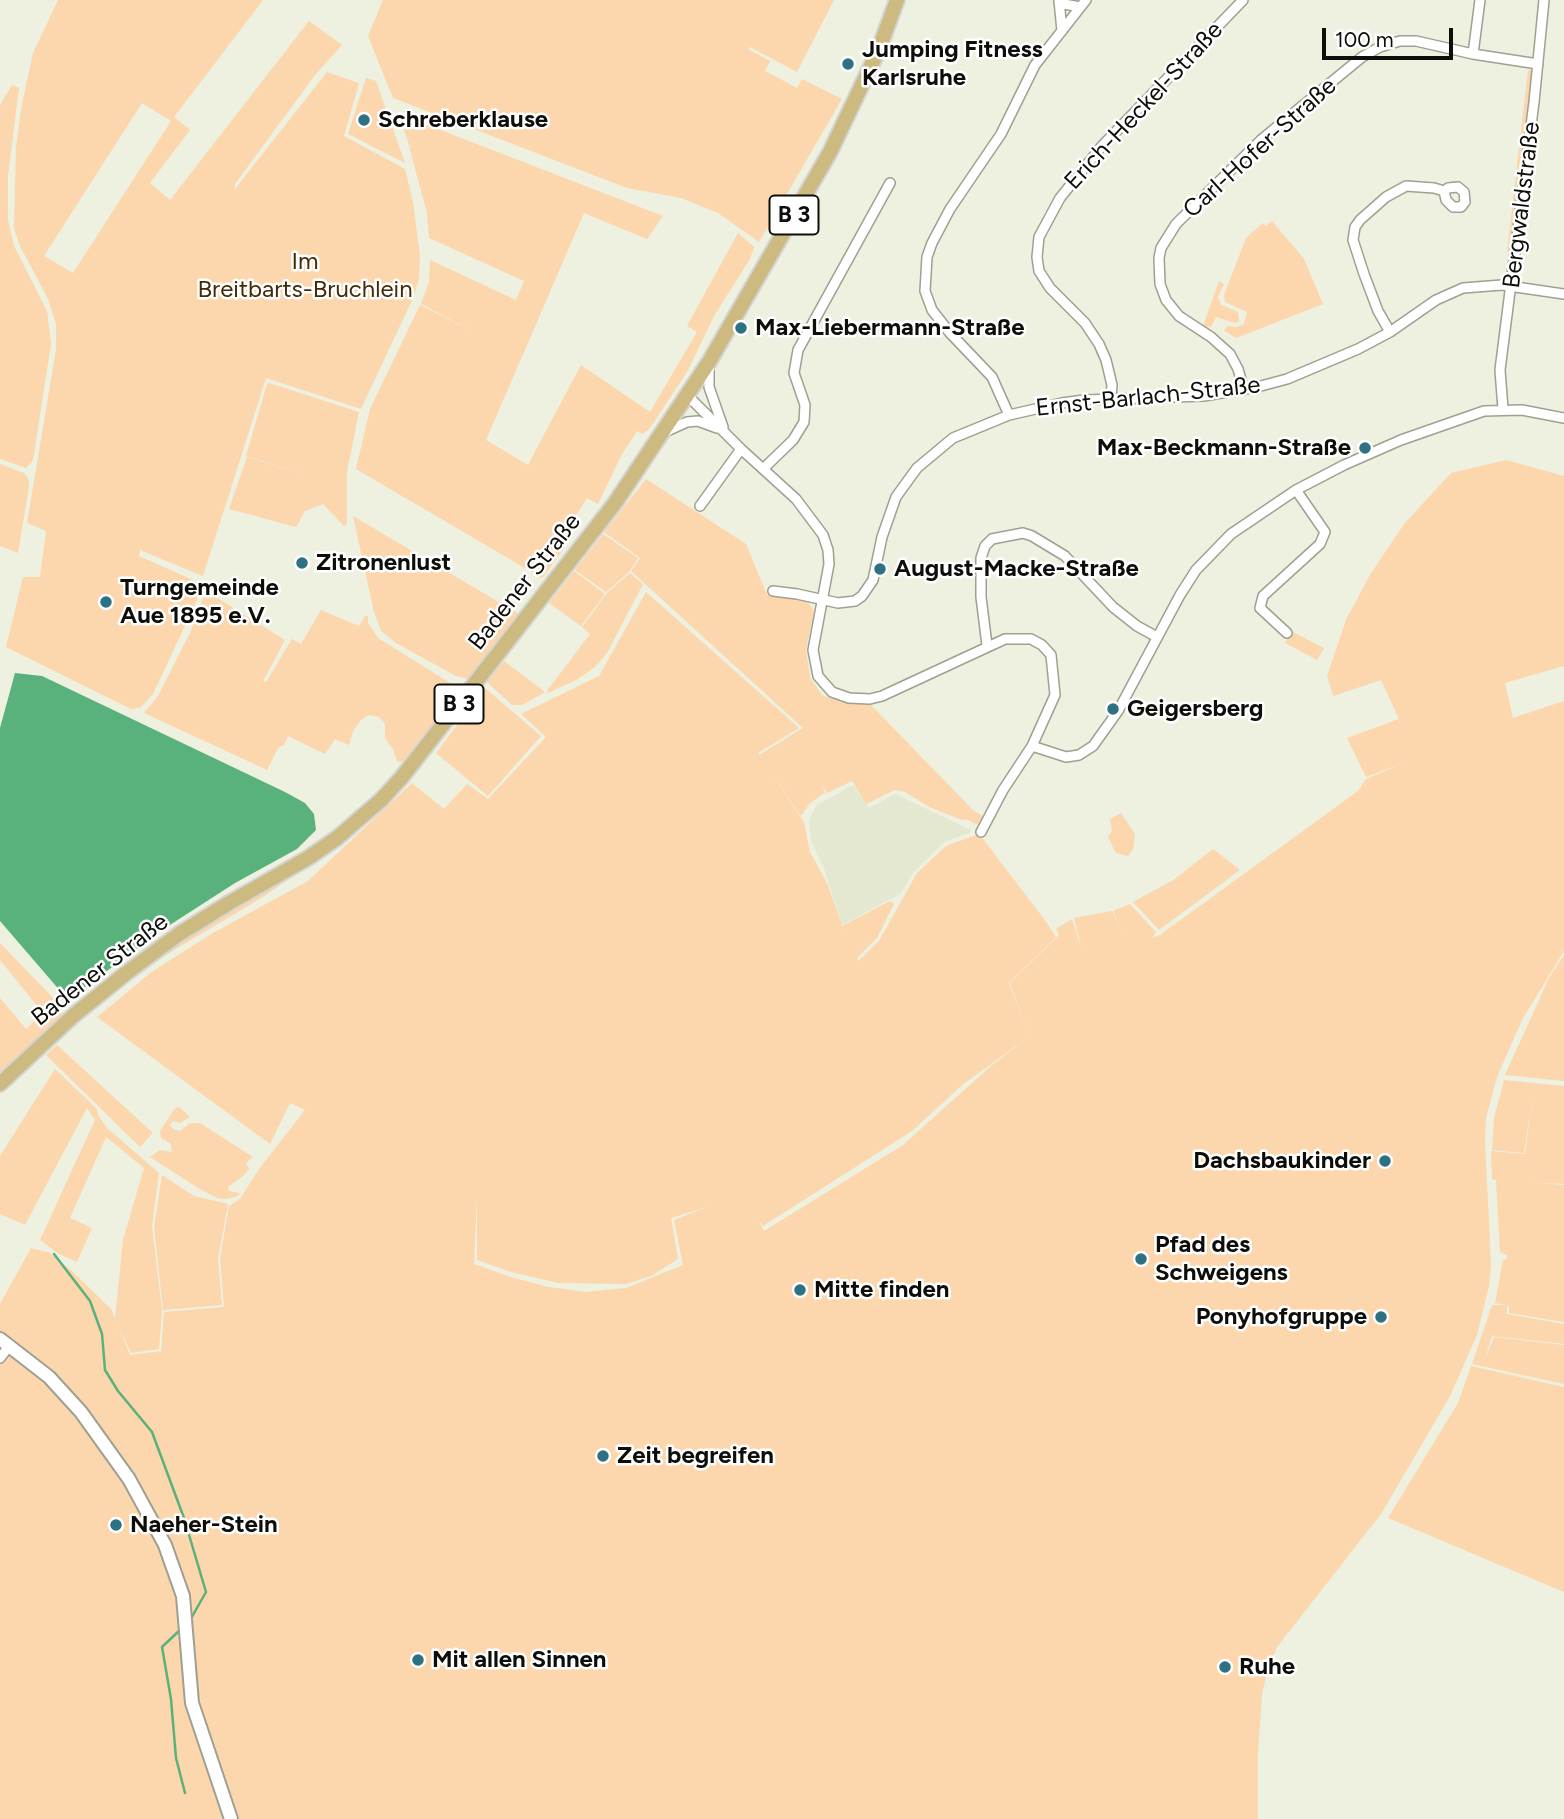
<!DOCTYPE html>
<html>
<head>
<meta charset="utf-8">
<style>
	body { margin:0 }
	#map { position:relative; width:1564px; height:1819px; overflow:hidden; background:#eef0e0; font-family:Figtree,sans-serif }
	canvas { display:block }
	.scale { position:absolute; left:1322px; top:28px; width:131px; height:32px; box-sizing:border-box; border:4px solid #0d0e09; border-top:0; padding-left:9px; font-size:21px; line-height:24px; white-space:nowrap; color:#0d0e09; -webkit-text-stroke:5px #fff; paint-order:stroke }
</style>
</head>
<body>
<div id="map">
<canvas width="1564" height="1819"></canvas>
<div class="scale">100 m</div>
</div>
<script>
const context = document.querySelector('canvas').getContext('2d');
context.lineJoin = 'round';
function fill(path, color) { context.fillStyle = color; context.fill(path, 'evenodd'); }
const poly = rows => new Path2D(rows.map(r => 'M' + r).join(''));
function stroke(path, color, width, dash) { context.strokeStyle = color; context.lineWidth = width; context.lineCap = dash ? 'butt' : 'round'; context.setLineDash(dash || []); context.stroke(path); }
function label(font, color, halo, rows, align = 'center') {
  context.font = font + ' Figtree,sans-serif'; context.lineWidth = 5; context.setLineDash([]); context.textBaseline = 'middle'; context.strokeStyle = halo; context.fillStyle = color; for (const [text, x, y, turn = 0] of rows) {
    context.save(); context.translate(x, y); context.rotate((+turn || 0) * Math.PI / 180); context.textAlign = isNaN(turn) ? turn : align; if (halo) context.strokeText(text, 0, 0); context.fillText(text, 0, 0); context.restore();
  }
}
const built = poly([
	[853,785,869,808,895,794,971,830,970,833,944,842,914,872,900,894,842,925,824,868,811,841,809,820,817,805]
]);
const green = poly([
	[58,0,263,0,174,117,190,130,150,183,170,200,309,21,342,45,315,75,235,184,235,189,327,72,359,83,344,136,405,169,413,202,420,256,419,279,413,298,361,409,266,378,203,576,140,550,139,556,204,585,153,694,140,708,131,709,6,647,23,577,40,577,46,531,27,523,56,350,56,324,48,299,20,246,14,228,16,147,21,109,33,53],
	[142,103,171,121,73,273,44,256],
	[383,0,834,0,797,72,750,47,748,49,770,61,765,71,797,88,802,79,842,99,759,242,718,213,681,198,627,188,393,98,368,36],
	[1528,70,1534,70,1512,252,1507,252],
	[366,78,376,81,405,163,348,134],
	[12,85,19,88,8,176,8,220,14,246,47,311,51,344,33,460,26,468,0,459,0,105],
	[399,114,663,216,647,239,584,213,486,440,528,465,581,365,650,412,697,332,687,326,738,233,754,247,750,259,714,316,687,372,650,428,643,434,637,431,622,454,598,504,587,498,557,544,564,549,542,578,356,469,370,409,420,305,476,333,421,304,429,282,430,260,516,300,524,281,429,238,427,213,409,146,416,148,409,145],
	[1272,221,1304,259,1323,304,1236,338,1224,331,1227,326,1237,327,1244,324,1247,312,1225,302,1224,295,1246,238,1263,223,1266,226],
	[1219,281,1224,284,1218,297,1221,305,1238,312,1239,321,1235,323,1216,317,1211,327,1203,326],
	[269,383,359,412,347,472,347,524,344,526,323,504,305,511,296,527,229,509,247,457,311,476,246,456,267,384],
	[1506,460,1564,476,1564,666,1505,683,1513,718,1564,701,1564,951,1522,1020,1497,1077,1486,1118,1485,1140,1491,1265,1489,1286,1477,1335,1450,1396,1381,1514,1277,1647,1267,1673,1262,1694,1258,1752,1258,1819,0,1819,0,1304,31,1248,50,1253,72,1271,111,1309,115,1318,123,1240,144,1168,106,1137,70,1218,92,1228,77,1262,59,1254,40,1240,95,1120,87,1108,25,1225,0,1214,0,1156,55,1069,97,1109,98,1115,107,1128,159,1173,152,1226,162,1311,159,1349,131,1353,117,1323,130,1355,161,1351,164,1312,224,1307,220,1259,229,1206,240,1199,259,1169,305,1110,290,1103,270,1144,97,1017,153,971,213,933,308,881,412,783,444,809,467,784,488,799,546,737,521,714,599,676,646,592,799,728,758,753,759,755,803,728,631,571,640,558,604,532,646,479,746,544,767,595,807,601,814,611,806,650,810,678,823,696,854,704,870,704,973,810,982,816,978,825,966,819,962,820,929,807,905,792,895,790,866,804,852,781,827,793,822,786,825,793,810,803,801,816,771,772,804,822,810,852,828,885,845,934,842,926,890,901,894,904,877,938,857,958,858,961,879,941,917,873,946,846,976,835,983,839,1044,919,1056,937,1009,983,1028,1033,1010,983,1059,935,1056,929,1072,919,1082,950,1074,918,1112,911,1122,932,1113,911,1130,904,1156,932,1152,938,1160,935,1358,791,1366,779,1406,762,1366,777,1347,738,1399,719,1381,680,1333,696,1327,676,1346,620,1371,573,1405,523,1451,473],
	[1030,1036,991,1066,903,1145,764,1231,759,1221,763,1226,912,1131,962,1085],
	[477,1197,477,1260,511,1272,558,1283,626,1284,651,1276,678,1259,671,1218,707,1207,674,1220,683,1265,626,1288,585,1292,549,1287,511,1277,474,1264],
	[0,464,24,473,28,478,29,486,18,553,0,546],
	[353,516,519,614,468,679,456,676,396,643,381,631,374,612],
	[603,534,638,558,629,572,606,592,575,570],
	[574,571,605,594,581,626,549,603],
	[630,573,643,584,607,653,595,667,578,679,548,693,547,691,590,634,582,627,607,593],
	[206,591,285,640,263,681,266,682,292,639,301,644,321,610,359,626,365,616,368,616,368,623,378,638,450,683,455,696,402,762,397,761,393,749,385,738,385,724,379,717,368,715,360,721,353,731,349,745,335,739,325,754,288,736,284,745,278,748,267,770,144,713,158,696,190,633],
	[1291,631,1324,648,1317,660,1285,643],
	[504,661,545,692,522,705,512,705,487,682],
	[485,688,541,736,488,796,436,753],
	[1121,813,1135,834,1133,850,1128,856,1116,853,1108,837,1112,831,1110,819],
	[1213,849,1240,870,1159,930,1133,902,1175,879],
	[297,869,299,872,263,897,144,968,86,1014,43,1053,43,1050,114,989,208,921,230,912,283,882],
	[0,943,56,1001,63,1015,0,1072,0,998,26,1029,43,1013,0,960],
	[1564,955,1564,1081,1505,1075,1549,978],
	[57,1045,153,1133,140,1147,46,1055],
	[1504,1080,1564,1086,1564,1184,1532,1182,1564,1185,1564,1322,1509,1313,1509,1306,1507,1306,1507,1314,1564,1324,1564,1344,1492,1336,1484,1362,1494,1337,1564,1345,1564,1384,1472,1364,1492,1305,1506,1305,1495,1303,1503,1260,1507,1259,1507,1255,1500,1252,1496,1180,1492,1179,1491,1151,1525,1154,1533,1095,1524,1153,1492,1150,1494,1118],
	[179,1107,190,1117,180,1123,173,1121,170,1125,173,1129,180,1131,190,1123,200,1123,253,1157,246,1163,249,1169,243,1176,228,1187,229,1191,240,1193,238,1196,226,1199,217,1198,198,1188,150,1157,160,1150,172,1152,171,1144,161,1138,160,1131,175,1108],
	[162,1175,194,1196,228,1204,218,1259,222,1305,163,1310,154,1227],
	[1471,1366,1564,1387,1564,1592,1388,1518,1458,1403]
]);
const water = poly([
	[15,673,42,676,285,792,305,803,314,814,316,830,297,849,235,883,159,932,68,1000,0,921,0,728]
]);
const stream = poly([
	[54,1254,90,1301,102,1334,105,1370,118,1391,152,1432,184,1518,206,1592,189,1622],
	[181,1629,162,1647,171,1699,176,1758,185,1793]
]);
const street = poly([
	[1059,0,1062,31],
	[1059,3,1080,7],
	[1473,54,1480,0],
	[1390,332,1378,311,1364,274,1353,240,1355,227,1360,220,1386,197,1406,186,1434,188,1444,191,1448,188,1458,187,1464,192,1465,202,1461,207,1453,207,1446,200,1444,191],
	[709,363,709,387,723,427],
	[1244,390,1238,369,1230,354,1211,337,1179,316,1166,300,1160,284,1159,258,1161,248,1176,224,1261,140,1362,57,1380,47,1400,41,1416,41,1473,54,1538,64],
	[687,395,741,449,796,499,823,535,828,550,829,564,813,650,818,676,832,692,849,698,870,699,882,696,1005,639,1031,639,1042,645,1051,655,1055,695,1032,746,1003,790,981,832],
	[1111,398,1112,385,1106,360,1099,344,1085,323,1050,288,1039,271,1037,257,1039,237,1060,198,1102,146,1243,0],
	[1503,409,1500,370,1534,102,1544,0],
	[1009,415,992,377,950,333,932,310,925,291,927,257,932,243,950,209,1001,134,1035,65,1086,0],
	[665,432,687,422,698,421,717,428],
	[763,469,793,440,804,422,805,405,794,373,798,350,890,183],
	[700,506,741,449],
	[773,591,797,594,838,603,855,601,862,596,873,580,882,537,896,497,917,468,953,438,1009,415,1062,403,1084,400,1204,396,1257,387,1287,379,1358,349,1390,332,1436,300,1463,288,1502,285,1564,294],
	[1287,633,1260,608,1263,596,1320,544,1325,532,1296,490],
	[987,645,981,597,981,558,985,546,992,539,1023,533,1032,536,1065,556,1113,607,1137,626,1157,637],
	[1032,746,1066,757,1079,755,1093,746,1118,711,1180,595,1196,570,1231,534,1296,490,1344,465,1401,440,1484,411,1522,410,1564,418],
	[0,1358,10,1345]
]);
const secondary = poly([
	[0,1339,49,1377,81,1412,129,1479,165,1545,183,1596,192,1703,231,1819]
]);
const primary = poly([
	[0,1084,73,1016,125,974,179,934,229,903,308,858,337,838,381,800,402,777,615,503,709,362,830,152,879,49,897,0]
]);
const markers = [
	[848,64,7,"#2e7183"],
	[364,120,7,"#2e7183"],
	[741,328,7,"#2e7183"],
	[1365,448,7,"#2e7183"],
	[302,563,7,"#2e7183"],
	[880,569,7,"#2e7183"],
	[106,602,7,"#2e7183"],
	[1113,709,7,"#2e7183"],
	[1385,1161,7,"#2e7183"],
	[1141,1259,7,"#2e7183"],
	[800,1290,7,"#2e7183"],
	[1381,1317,7,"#2e7183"],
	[603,1456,7,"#2e7183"],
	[116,1525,7,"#2e7183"],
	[418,1660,7,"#2e7183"],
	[1225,1667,7,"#2e7183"]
];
const shields = [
	[794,215,49],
	[459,704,49]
];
const shieldNames = [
	["B 3",794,215],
	["B 3",459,704]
];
const poiNames = [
	["Jumping Fitness",862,50],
	["Karlsruhe",862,78],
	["Schreberklause",378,120],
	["Max-Liebermann-Straße",755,328],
	["Max-Beckmann-Straße",1351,448,"right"],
	["Zitronenlust",316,563],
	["August-Macke-Straße",894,569],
	["Turngemeinde",120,588],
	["Aue 1895 e.V.",120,616],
	["Geigersberg",1127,709],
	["Dachsbaukinder",1371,1161,"right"],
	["Pfad des",1155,1245],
	["Schweigens",1155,1273],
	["Mitte finden",814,1290],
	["Ponyhofgruppe",1367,1317,"right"],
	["Zeit begreifen",617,1456],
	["Naeher-Stein",130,1525],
	["Mit allen Sinnen",432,1660],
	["Ruhe",1239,1667]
];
const streetNames = [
	["Erich-Heckel-Straße",1144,106,-47],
	["Carl-Hofer-Straße",1260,148,-42],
	["Bergwaldstraße",1522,205,-83],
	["Ernst-Barlach-Straße",1148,397,-6],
	["Badener Straße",525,582,-52],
	["Badener Straße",100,970,-38]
];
const parkNames = [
	["Im",305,262],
	["Breitbarts-Bruchlein",305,290]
];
fill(built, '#e5e8d0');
fill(green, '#fcd6ac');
fill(water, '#59b27b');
stroke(stream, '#59b27b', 2.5);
stroke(street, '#9ea091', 12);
stroke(secondary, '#9ea091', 16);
stroke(primary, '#d3d4d3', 18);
stroke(street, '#fff', 9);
stroke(secondary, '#fff', 12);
stroke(primary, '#ccba80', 14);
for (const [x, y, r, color] of markers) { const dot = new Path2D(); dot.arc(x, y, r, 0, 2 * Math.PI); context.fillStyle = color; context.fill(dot); stroke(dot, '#fff', 2.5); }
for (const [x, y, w] of shields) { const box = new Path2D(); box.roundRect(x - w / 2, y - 19.5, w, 39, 5); context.fillStyle = '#fff'; context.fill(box); stroke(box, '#0d0e09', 2); }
label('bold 23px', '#0d0e09', null, shieldNames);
label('bold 24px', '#0d0e09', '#fff', poiNames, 'left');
label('24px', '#0d0e09', '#fff', streetNames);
label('24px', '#432a07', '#fff', parkNames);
</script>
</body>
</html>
